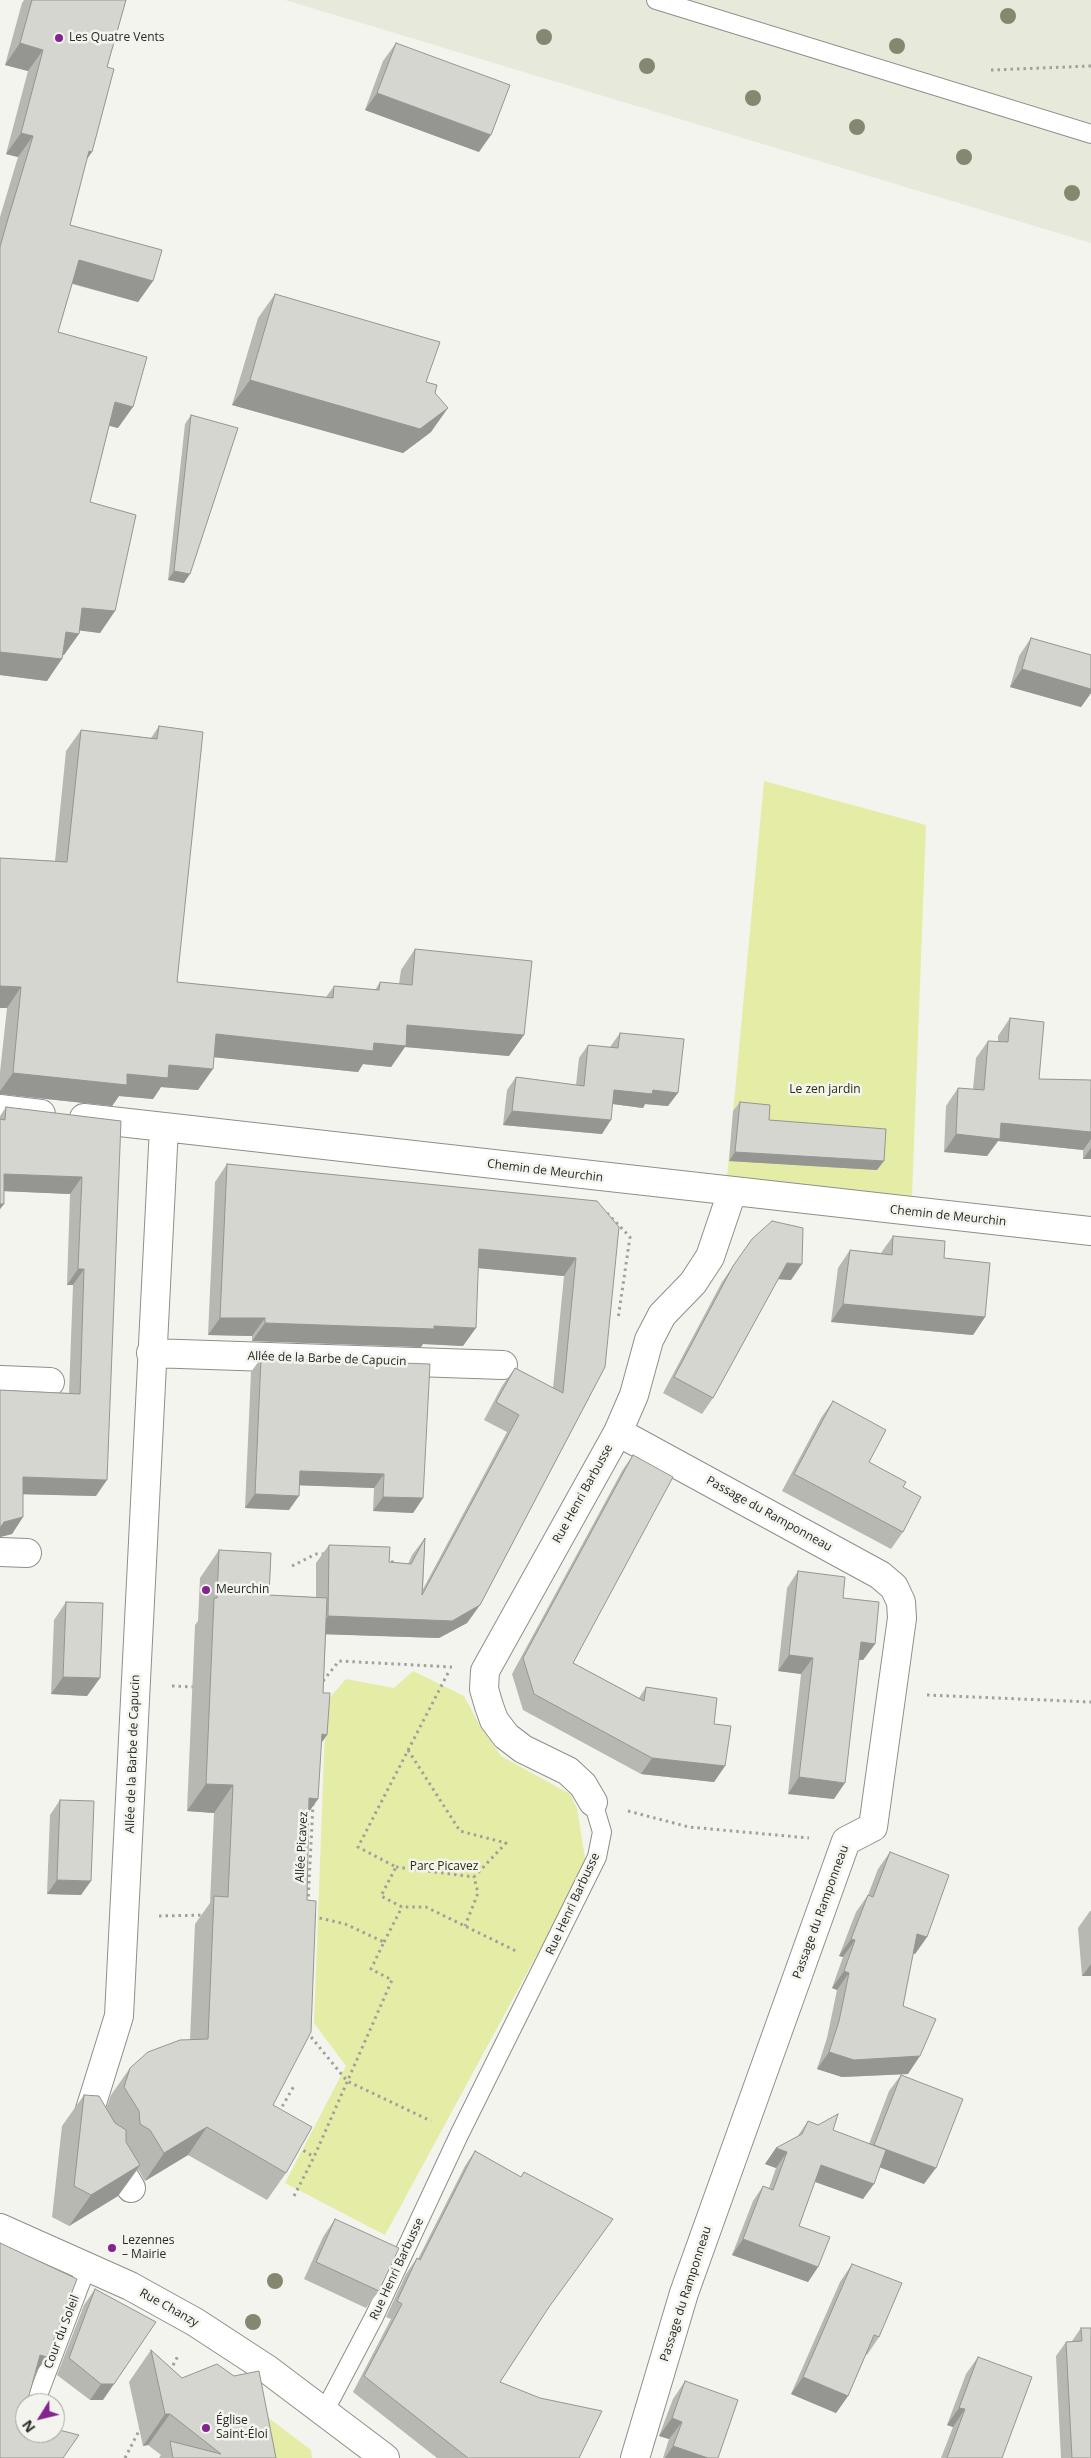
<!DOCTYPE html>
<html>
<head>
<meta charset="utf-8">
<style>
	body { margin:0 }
	#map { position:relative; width:1091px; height:2458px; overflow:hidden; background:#f3f4ee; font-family:"Open Sans",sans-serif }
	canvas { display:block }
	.north { position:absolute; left:15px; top:2393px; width:50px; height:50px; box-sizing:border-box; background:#f3f4ee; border:1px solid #a1a29e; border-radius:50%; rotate:234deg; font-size:14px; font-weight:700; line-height:20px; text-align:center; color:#272725 }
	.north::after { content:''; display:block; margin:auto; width:18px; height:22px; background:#83248f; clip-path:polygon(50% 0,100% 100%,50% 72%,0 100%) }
</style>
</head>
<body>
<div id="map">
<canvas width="1091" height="2458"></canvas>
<div class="north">N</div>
</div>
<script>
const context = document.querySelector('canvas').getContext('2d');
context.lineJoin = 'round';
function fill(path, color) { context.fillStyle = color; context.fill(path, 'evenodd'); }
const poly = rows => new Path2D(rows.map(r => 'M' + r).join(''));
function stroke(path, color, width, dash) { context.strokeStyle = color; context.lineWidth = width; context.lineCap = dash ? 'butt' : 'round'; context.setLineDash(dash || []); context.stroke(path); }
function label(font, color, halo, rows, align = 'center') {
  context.font = font + ' "Open Sans",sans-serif'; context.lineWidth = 5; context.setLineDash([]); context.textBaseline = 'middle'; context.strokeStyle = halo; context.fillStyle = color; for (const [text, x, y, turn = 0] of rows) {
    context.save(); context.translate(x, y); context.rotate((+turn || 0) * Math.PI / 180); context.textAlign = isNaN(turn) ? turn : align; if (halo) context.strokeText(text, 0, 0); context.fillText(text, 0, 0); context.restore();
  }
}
const built = poly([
	[285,0,1091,0,1091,243]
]);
const green = poly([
	[764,781,926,825,912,1196,727,1177],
	[413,1671,464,1696,480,1726,501,1756,570,1794,577,1808,586,1864,385,2235,285,2183,346,2066,314,2023,326,1702,346,1679,394,1688],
	[241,2397,311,2450,312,2458,253,2458]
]);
const path = poly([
	[991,70,1091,66],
	[607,1213,630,1237,618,1319],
	[385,1559,398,1564],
	[292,1566,316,1554,325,1554],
	[448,1673,358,1847,396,1867,381,1896,402,1907,426,1907,516,1951],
	[323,1681,339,1661,452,1667],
	[172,1686,196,1687],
	[927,1695,1091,1702],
	[408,1750,460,1831,506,1843,474,1877,478,1893,465,1926],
	[628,1811,689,1827,809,1838],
	[396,1867,474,1877],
	[308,1903,313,1804],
	[159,1916,205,1915],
	[384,1942,402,1907],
	[307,2032,347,2081,431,2121],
	[279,2112,294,2086],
	[298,2147,314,2157],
	[294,2196,314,2157,392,1980,371,1969,384,1942,345,1924,311,1916],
	[170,2371,179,2354],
	[125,2458,141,2427]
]);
const lane = poly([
	[656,0,1091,134],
	[37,2398,87,2266],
	[324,2412,374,2317,459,2135,597,1857,602,1832,593,1802]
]);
const street = poly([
	[0,1109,41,1114],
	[84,1118,1091,1231],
	[151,1353,503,1365],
	[0,1380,50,1382],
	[618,1432,880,1575,894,1587,901,1602,902,1618,873,1827,846,1841,684,2293,635,2458],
	[0,1552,27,1553],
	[593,1802,583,1785,568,1771,523,1749,506,1736,494,1720,489,1706,484,1689,485,1671,618,1432,634,1395,649,1340,662,1315,693,1283,710,1257,732,1192],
	[96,2130,88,2116,119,2016,164,1127],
	[118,2166,131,2188],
	[0,2228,130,2286,195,2322,267,2369,385,2458]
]);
const trees = [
	[1008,16],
	[544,37],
	[897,46],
	[647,66],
	[753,98],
	[857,127],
	[964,157],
	[1072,193],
	[275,2281],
	[253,2322]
];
const wall = poly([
	[24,0,126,0,107,67,86,160,70,225,153,281,138,302,72,284,58,332,118,428,109,426,90,502,115,611,100,633,80,630,64,655,63,655,47,681,0,675,0,217,18,157,6,154,28,71,5,65,22,3],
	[396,43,479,152,365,110,383,61],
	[275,294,426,382,435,393,431,432,403,453,232,405,258,318],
	[191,415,184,583,168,580,185,424],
	[1031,638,1091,655,1091,693,1081,707,1010,687,1019,656],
	[159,726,177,982,326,997,334,986,375,990,380,982,399,984,401,970,415,949,509,1056,405,1047,391,1067,363,1064,358,1072,214,1057,198,1090,161,1087,153,1099,119,1096,112,1106,0,1094,0,1072,7,1008,0,1008,0,858,55,861,66,751,81,730,151,738],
	[1010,1018,1039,1079,1091,1080,1091,1159,1083,1159,1083,1150,998,1141,987,1156,944,1152,946,1106,958,1088,973,1089,976,1058,988,1041,998,1042,998,1036],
	[620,1033,668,1106,645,1104,643,1108,613,1104,602,1134,503,1125,507,1090,516,1077,576,1085,579,1058,588,1045,610,1047],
	[740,1102,769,1120,877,1170,729,1161,733,1111],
	[6,1107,121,1121,96,1496,23,1494,23,1517,12,1534,0,1537,0,1390,69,1393,73,1285,67,1285,70,1194,4,1191,4,1204,0,1209,0,1116],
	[227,1164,597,1201,605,1367,480,1605,467,1623,439,1638,326,1634,318,1799,308,1813,273,2105,286,2173,267,2200,188,2155,145,2181,138,2169,118,2196,69,2226,52,2217,62,2126,84,2095,106,2109,111,2095,130,2068,190,2040,195,1924,210,1903,214,1813,187,1811,195,1625,198,1621,200,1578,219,1550,269,1595,316,1597,316,1563,329,1545,389,1562,408,1564,412,1555,425,1538,423,1589,507,1432,484,1420,502,1386,515,1368,553,1388,564,1276,478,1268,463,1346,423,1344,421,1347,252,1341,252,1336,208,1335,215,1182],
	[893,1236,944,1258,985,1317,973,1335,831,1322,838,1268,850,1250,881,1253],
	[752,1239,791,1280,778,1279,713,1398,702,1414,663,1393,722,1282],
	[261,1358,423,1498,413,1513,373,1511,374,1488,299,1485,289,1510,245,1508,251,1372],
	[833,1401,869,1462,903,1487,903,1532,891,1549,782,1491,821,1418],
	[633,1455,573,1663,639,1698,646,1687,714,1724,725,1766,714,1782,641,1774,523,1710,512,1674,622,1471],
	[798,1571,843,1598,875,1644,863,1660,859,1660,834,1799,788,1794,801,1674,778,1671,787,1588],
	[66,1602,100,1678,87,1696,51,1694,54,1620],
	[60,1800,81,1895,47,1894,50,1815],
	[890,1852,927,1937,915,1954,913,1954,903,2006,908,2074,842,2077,817,2069,827,2038,837,1990,832,1988,843,1957,839,1956,856,1912,868,1895,878,1869],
	[1090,1911,1091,1911,1091,1976,1082,1976,1078,1928],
	[901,2075,924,2184,880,2167,863,2199,815,2182,799,2226,818,2267,808,2282,732,2255,753,2201,763,2186,769,2188,776,2168,765,2164,776,2148,797,2137,808,2121,869,2144,889,2091],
	[475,2151,521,2177,524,2172,545,2313,500,2382,579,2458,437,2458,353,2392,391,2319,386,2317,406,2274,417,2258,418,2259,465,2166],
	[335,2219,379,2291,366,2308,304,2279,323,2237],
	[852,2264,879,2337,867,2355,866,2354,848,2396,836,2413,791,2394,840,2282],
	[95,2289,103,2400,90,2400,57,2375,84,2305],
	[1081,2328,1091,2458,1061,2458,1056,2356,1066,2342,1072,2341],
	[151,2350,182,2378,276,2458,159,2458,161,2455,148,2445,143,2446,129,2382],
	[978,2357,1002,2458,941,2458,953,2427,947,2425,966,2374],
	[685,2381,718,2458,663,2458,669,2439,659,2436,673,2399]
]);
const shadedWall = poly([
	[20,43,43,50,28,71,5,65],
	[377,93,491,135,479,152,365,110],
	[21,133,33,136,18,157,6,154],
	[89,151,92,152,77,173],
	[79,260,153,281,138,302,64,281],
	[250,380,448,408,431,432,403,453,232,405],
	[115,402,133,407,118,428,100,423],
	[174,571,190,574,184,583,168,580],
	[82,608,115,611,100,633,67,629],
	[66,632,79,634,64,655,51,653],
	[0,652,62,659,47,681,0,675],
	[1022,669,1091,689,1091,693,1081,707,1010,687],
	[0,986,21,987,7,1008,0,1008],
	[407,1025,524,1035,509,1056,405,1047,391,1067,363,1064,358,1072,202,1056,216,1034,374,1043],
	[169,1065,213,1069,198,1090,161,1087,153,1099,119,1096,112,1106,0,1094,0,1091,13,1073,127,1074],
	[614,1090,653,1090,678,1093,668,1106,645,1104,643,1108,605,1103],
	[512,1111,611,1120,602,1134,503,1125],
	[1001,1123,1091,1132,1091,1139,1083,1150,998,1141,987,1156,944,1152,956,1134],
	[1091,1148,1091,1159,1083,1159],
	[735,1152,884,1161,877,1170,729,1161],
	[4,1174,82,1177,70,1194,0,1191],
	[0,1204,4,1204,0,1209],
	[479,1249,576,1258,564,1276,466,1267],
	[787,1263,802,1264,791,1280,775,1279],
	[78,1269,84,1269,73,1285,67,1285],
	[843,1304,985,1317,973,1335,831,1322],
	[220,1318,265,1318,252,1336,208,1335],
	[265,1323,434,1326,476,1328,463,1346,423,1344,421,1347,252,1341],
	[300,1471,384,1474,374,1488,290,1485],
	[23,1477,107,1480,96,1496,12,1494],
	[255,1494,299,1496,289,1510,245,1508],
	[383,1497,423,1498,413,1513,373,1511],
	[23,1517,12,1534,0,1537,0,1527,4,1522],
	[480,1605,467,1623,439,1638,316,1634,328,1616],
	[861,1642,875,1644,863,1660,850,1659],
	[789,1655,813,1658,801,1674,778,1671],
	[63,1677,100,1678,87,1696,51,1694],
	[322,1734,327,1735,308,1762],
	[652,1758,725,1766,714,1782,641,1774],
	[799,1777,845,1783,834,1799,788,1794],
	[206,1784,233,1785,214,1813,187,1811],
	[309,1798,318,1799,299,1826],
	[57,1880,91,1881,81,1895,47,1894],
	[917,1934,927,1937,915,1954,905,1951],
	[851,1939,855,1940,843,1957,839,1956],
	[1091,1964,1091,1976,1082,1976],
	[844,1971,849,1973,837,1990,832,1988],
	[829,2052,920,2056,908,2074,842,2077,817,2069],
	[207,2127,188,2155,145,2181,164,2153],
	[874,2145,936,2168,924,2184,863,2161],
	[776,2148,787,2152,776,2168,765,2164],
	[140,2165,118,2196,69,2226,91,2195],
	[821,2165,874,2184,863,2199,810,2180],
	[743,2239,818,2267,808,2282,732,2255],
	[40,2355,47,2357,34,2375],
	[803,2377,848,2396,836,2413,791,2394],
	[101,2384,114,2384,103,2400,90,2400],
	[959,2408,965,2409,953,2427,947,2425],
	[165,2414,170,2414,148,2445,143,2446],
	[672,2418,682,2422,669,2439,659,2436],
	[673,2446,708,2458,665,2458]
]);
const building = poly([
	[32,0,126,0,107,67,114,69,92,152,89,151,70,225,162,250,153,281,79,260,58,332,147,357,133,407,115,402,90,502,136,515,115,611,82,608,79,634,66,632,62,659,0,652,0,247,7,222,33,136,21,133,43,50,20,43,32,0],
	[396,43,510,85,491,135,377,93,396,43],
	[275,294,440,342,426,382,437,385,435,393,448,408,420,429,250,380,275,294],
	[191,415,238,428,190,574,174,571,191,415],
	[1031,638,1091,655,1091,689,1022,669,1031,638],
	[159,726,203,732,177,982,333,998,334,986,379,990,380,982,412,985,415,949,532,961,524,1035,407,1025,406,1046,374,1043,373,1051,216,1034,213,1069,169,1065,168,1078,127,1074,127,1085,13,1073,21,987,0,986,0,858,67,862,81,730,157,739,159,726],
	[1010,1018,1044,1022,1039,1079,1091,1080,1091,1132,1001,1123,1000,1139,956,1134,958,1088,984,1090,988,1041,1008,1042,1010,1018],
	[620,1033,684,1039,678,1093,653,1090,652,1094,614,1090,611,1120,512,1111,516,1077,584,1086,588,1045,618,1048,620,1033],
	[740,1102,770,1105,769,1120,886,1129,884,1161,735,1152,740,1102],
	[6,1107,121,1121,107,1480,23,1477,23,1517,4,1522,0,1528,0,1390,80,1394,84,1269,78,1269,82,1177,4,1174,4,1204,0,1204,0,1119,5,1120,6,1107],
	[227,1164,597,1201,619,1227,605,1367,480,1605,452,1621,328,1616,329,1545,390,1547,389,1562,411,1564,425,1538,422,1595,519,1415,496,1402,515,1368,563,1393,576,1258,479,1249,476,1328,434,1326,434,1329,265,1323,265,1318,220,1318,227,1164],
	[772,1221,803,1228,802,1264,787,1263,713,1398,674,1377,733,1266,752,1239,772,1221],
	[893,1236,945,1241,944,1258,990,1263,985,1317,843,1304,850,1250,892,1255,893,1236],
	[261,1358,430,1364,423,1498,383,1497,384,1474,300,1471,299,1496,255,1494,261,1358],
	[833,1401,886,1430,869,1462,906,1482,903,1487,921,1497,903,1532,794,1474,833,1401],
	[633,1455,673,1477,573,1663,644,1701,646,1687,717,1698,714,1724,731,1726,725,1766,652,1758,534,1694,523,1658,633,1455],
	[219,1550,271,1553,269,1595,327,1598,323,1693,330,1693,327,1735,322,1734,318,1799,309,1798,307,1900,316,1901,311,2032,273,2105,312,2127,286,2173,207,2127,164,2153,150,2130,140,2124,139,2111,124,2087,130,2068,148,2052,180,2040,208,2039,214,1896,228,1897,233,1785,206,1784,214,1598,217,1598,219,1550],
	[798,1571,845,1577,843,1598,879,1602,875,1644,861,1642,845,1783,799,1777,813,1658,789,1655,798,1571],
	[66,1602,103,1603,100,1678,63,1677,66,1602],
	[60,1800,94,1801,91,1881,57,1880,60,1800],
	[890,1852,949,1875,927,1937,917,1934,903,2006,936,2019,920,2056,854,2060,829,2052,839,2021,849,1973,844,1971,855,1940,851,1939,868,1895,873,1897,890,1852],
	[901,2075,963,2099,936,2168,874,2145,901,2075],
	[84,2095,99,2096,115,2123,126,2130,126,2142,140,2165,91,2195,74,2186,84,2095],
	[838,2114,833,2130,886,2150,874,2184,821,2165,799,2226,830,2237,818,2267,743,2239,763,2186,773,2190,787,2152,776,2148,802,2134,808,2121,818,2125,838,2114],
	[475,2151,521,2177,524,2172,613,2219,549,2307,500,2382,540,2398,602,2411,579,2458,468,2458,364,2376,402,2304,397,2301,417,2258,420,2260,475,2151],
	[335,2219,399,2248,379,2291,316,2262,335,2219],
	[0,2243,77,2279,47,2357,40,2355,27,2403,25,2403,25,2411,22,2421,25,2421,25,2433,55,2433,55,2429,79,2435,63,2458,0,2458,0,2243],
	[852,2264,902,2283,879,2337,874,2335,848,2396,803,2377,852,2264],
	[95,2289,156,2322,114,2384,101,2384,69,2358,95,2289],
	[1081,2328,1091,2328,1091,2458,1072,2458,1066,2342,1082,2341,1081,2328],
	[151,2350,182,2378,217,2364,234,2376,259,2371,276,2458,173,2458,170,2441,221,2454,170,2414,165,2414,151,2350],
	[978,2357,1032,2377,1002,2458,947,2458,965,2409,959,2408,978,2357],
	[685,2381,738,2400,718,2458,708,2458,673,2446,682,2422,672,2418,685,2381]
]);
const markers = [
	[59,38,5,"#83248f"],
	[206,1590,5,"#83248f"],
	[112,2248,5,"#83248f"],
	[206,2428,5,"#83248f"]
];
const poiNames = [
	["Les Quatre Vents",69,38],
	["Meurchin",216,1590],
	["Lezennes",122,2241],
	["– Mairie",122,2255],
	["Église",216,2421],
	["Saint-Éloi",216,2435]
];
const parkNames = [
	["Le zen jardin",825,1090],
	["Parc Picavez",444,1867]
];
const streetNames = [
	["Chemin de Meurchin",545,1171,7],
	["Chemin de Meurchin",948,1216,6],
	["Allée de la Barbe de Capucin",327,1359,2],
	["Rue Henri Barbusse",583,1494,-61],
	["Passage du Ramponneau",769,1514,29],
	["Allée de la Barbe de Capucin",133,1754,-88],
	["Allée Picavez",302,1847,-87],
	["Rue Henri Barbusse",573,1904,-65],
	["Passage du Ramponneau",821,1912,-70],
	["Rue Henri Barbusse",397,2269,-65],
	["Passage du Ramponneau",686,2294,-72],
	["Rue Chanzy",169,2308,29],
	["Cour du Soleil",62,2332,-69]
];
fill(built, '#e7e9db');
fill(green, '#e5eca6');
stroke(lane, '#8e8f89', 20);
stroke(street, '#8e8f89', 30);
stroke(path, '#a0a19c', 3, [2.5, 4]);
stroke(lane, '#fff', 18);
stroke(street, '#fff', 28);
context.fillStyle = '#868770';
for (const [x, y] of trees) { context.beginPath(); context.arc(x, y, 8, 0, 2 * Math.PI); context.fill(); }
fill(wall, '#b7b8b2');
fill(shadedWall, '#959691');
fill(building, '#d5d6cf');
stroke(building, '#959691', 1);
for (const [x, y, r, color] of markers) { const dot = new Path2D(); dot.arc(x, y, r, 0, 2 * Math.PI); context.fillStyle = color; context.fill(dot); stroke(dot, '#f3f4ee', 2); }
label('12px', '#272725', '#f3f4ee', poiNames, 'left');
label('12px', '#2c2e09', '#f3f4ee', parkNames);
label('12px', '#272725', '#f3f4ee', streetNames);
</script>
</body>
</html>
